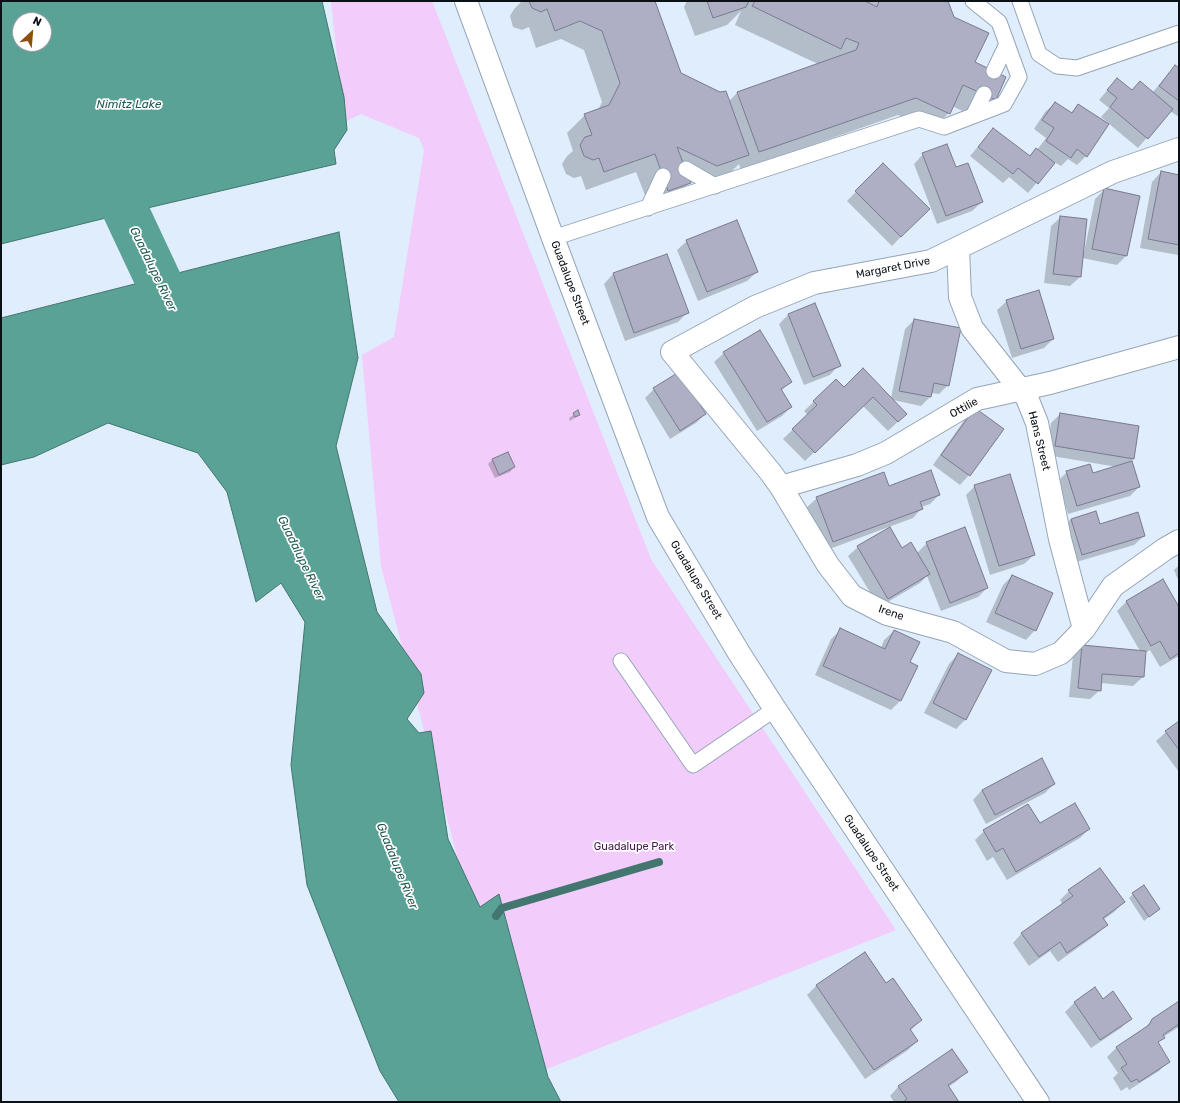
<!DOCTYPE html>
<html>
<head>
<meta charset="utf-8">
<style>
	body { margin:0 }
	#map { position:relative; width:1180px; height:1103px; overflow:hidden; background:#dfedfc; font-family:Rubik,sans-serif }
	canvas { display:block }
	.frame { position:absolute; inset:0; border:2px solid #0a1016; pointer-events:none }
	.north { position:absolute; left:12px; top:12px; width:40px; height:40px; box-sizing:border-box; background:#fff; border:1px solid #9d9fa2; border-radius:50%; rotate:26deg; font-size:11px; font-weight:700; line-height:16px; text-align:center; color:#0a1016 }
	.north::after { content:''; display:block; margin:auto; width:14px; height:18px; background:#8b510a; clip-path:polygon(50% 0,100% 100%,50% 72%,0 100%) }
</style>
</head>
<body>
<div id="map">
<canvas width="1180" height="1103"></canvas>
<div class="frame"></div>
<div class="north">N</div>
</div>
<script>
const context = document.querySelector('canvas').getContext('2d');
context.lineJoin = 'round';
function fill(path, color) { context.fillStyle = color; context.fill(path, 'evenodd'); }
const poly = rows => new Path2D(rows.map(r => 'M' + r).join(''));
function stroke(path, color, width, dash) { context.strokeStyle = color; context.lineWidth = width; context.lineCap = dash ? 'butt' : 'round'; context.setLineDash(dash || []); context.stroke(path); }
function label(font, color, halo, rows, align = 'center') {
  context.font = font + ' Rubik,sans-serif'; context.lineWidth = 3.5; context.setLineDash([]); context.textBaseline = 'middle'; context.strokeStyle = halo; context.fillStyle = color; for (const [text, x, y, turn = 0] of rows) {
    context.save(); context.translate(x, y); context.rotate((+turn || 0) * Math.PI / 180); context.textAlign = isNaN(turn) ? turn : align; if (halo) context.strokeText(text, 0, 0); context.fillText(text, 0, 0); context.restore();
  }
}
const green = poly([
	[331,1,432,1,651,559,896,930,537,1073,468,898,381,566,362,355,394,337,424,150,419,138,361,114,344,122]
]);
const water = poly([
	[1,1,322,1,344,97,347,130,334,150,336,164,126,213,1,244,1,1],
	[20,20,44,20,44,44,20,44,20,20],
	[339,232,358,358,336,446,377,612,421,674,424,693,407,719,419,733,431,731,448,839,480,907,499,894,548,1077,561,1102,399,1102,380,1071,307,885,291,765,305,622,281,583,256,602,227,492,198,453,108,423,34,457,1,465,1,318,339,232]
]);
const shadow = poly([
	[520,1,654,1,680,74,729,101,737,93,818,64,735,25,741,11,727,25,695,36,684,7,687,1,947,1,973,62,1005,78,995,100,977,118,952,106,949,113,930,131,898,115,741,170,739,164,730,173,698,184,688,179,690,182,671,201,650,208,636,172,586,190,581,176,574,178,566,174,562,164,567,156,573,151,567,133,585,115,598,110,602,102,584,50,561,39,536,48,529,27,522,30,513,27,510,16,514,9,521,2],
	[1175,66,1179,70,1179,117,1170,111,1138,148,1101,117,1109,108,1099,100,1117,79,1132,91,1152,93],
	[1055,103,1070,114,1078,105,1086,156,1077,165,1068,159,1061,166,1054,162,1028,193,1009,177,1003,183,970,156,993,129,1029,156,1036,149,1037,150,1046,138,1034,129,1045,112],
	[923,154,955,169,982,202,972,211,937,224,914,164],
	[883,164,928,209,892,246,847,201],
	[1161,172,1179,176,1179,254,1178,255,1140,248,1152,182],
	[1105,189,1139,196,1126,256,1117,265,1082,258,1080,277,1070,286,1044,283,1051,226,1061,217,1082,252,1084,252,1095,199],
	[687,241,757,272,747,281,698,301,677,250],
	[667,256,687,313,678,322,625,341,604,284,613,274],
	[1007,301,1053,339,1044,348,1012,358,997,310],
	[788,315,839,365,830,375,804,385,779,324],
	[914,320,948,385,939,394,931,393,930,397,921,406,893,400,906,414,888,431,863,406,805,461,783,439,808,415,804,411,836,380,844,388,891,398,905,329],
	[759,331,791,382,781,391,791,407,782,416,757,431,714,362,724,353],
	[654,389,705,414,696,423,670,439,645,398],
	[975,409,969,475,960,485,933,465,965,419],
	[578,412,579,415,570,421,569,418],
	[1060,414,1133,459,1128,464,1139,487,1130,496,1068,514,1058,481,1067,472,1092,474,1117,467,1046,455,1051,423],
	[508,453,514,467,510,472,495,478,488,464,492,460],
	[975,486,1034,555,1024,564,990,575,966,495],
	[889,487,939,495,930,504,921,507,922,508,913,518,824,551,807,507,817,498],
	[1071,519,1099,525,1144,536,1134,545,1073,563,1062,529],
	[927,543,987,588,978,597,941,611,927,576,920,583,879,607,848,556,858,547,902,549,917,553],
	[1179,565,1179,582,1174,570],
	[1012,576,1052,594,1035,630,1026,640,986,622,1003,585],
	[1127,601,1179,609,1179,656,1160,667,1150,650,1145,653,1143,677,1133,686,1100,683,1100,690,1090,699,1069,697,1073,655,1082,646,1140,651,1117,611],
	[841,630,881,648,884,640,894,631,909,663,916,666,900,701,891,710,815,675,831,639],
	[958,654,990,670,965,720,956,729,924,713,949,664],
	[1179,722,1179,772,1156,741,1166,732],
	[1054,784,1045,793,986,824,973,800,982,790],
	[1039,824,1089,829,1080,838,1007,880,993,857,987,861,975,840,984,831],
	[1069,891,1124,902,1114,912,1103,920,1106,925,1097,934,1058,962,1050,951,1029,966,1013,943,1022,933,1063,905,1060,900],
	[1133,894,1159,909,1144,921,1129,898],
	[886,984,921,1020,910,1031,917,1041,908,1050,865,1079,807,995,817,985],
	[1102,1000,1130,1019,1121,1028,1091,1048,1065,1012,1075,1002],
	[1179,1002,1179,1027,1163,1037,1157,1044,1169,1061,1159,1071,1129,1090,1127,1087,1121,1091,1113,1078,1118,1073,1107,1057,1116,1048,1142,1031,1152,1020],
	[966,1072,957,1081,948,1087,958,1102,894,1102,890,1096,899,1086]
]);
const stream = poly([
	[496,916,502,908,659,862]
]);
const river = poly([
	[100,156,167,299,186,335]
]);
const building = poly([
	[529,1,655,1,681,73,720,92,726,91,749,155,717,166,677,147,691,183,668,191,655,154,604,172,599,158,593,160,584,156,580,145,585,137,592,135,584,114,609,105,620,83,602,31,580,21,555,31,547,9,541,12,532,8,529,1],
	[707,1,749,1,746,7,713,18,707,1],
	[755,1,865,1,877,7,879,1,948,1,954,17,989,33,975,62,1006,77,996,100,963,85,950,114,916,98,759,152,737,92,856,50,859,43,846,38,841,49,752,6,755,1],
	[1175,65,1179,68,1179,101,1159,86,1175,65],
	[1117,78,1132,90,1140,81,1173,109,1148,139,1110,107,1117,98,1107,90,1117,78],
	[1055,102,1072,113,1078,104,1109,124,1087,157,1077,149,1071,158,1046,141,1054,128,1042,120,1055,102],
	[993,128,1030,156,1036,148,1055,163,1038,184,1018,168,1013,174,978,147,993,128],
	[947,144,956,167,968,163,983,202,946,216,922,153,947,144],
	[883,163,930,209,901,237,855,191,883,163],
	[1161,171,1179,175,1179,245,1148,239,1161,171],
	[1104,188,1140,196,1127,256,1092,249,1104,188],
	[1060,216,1087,219,1081,277,1053,274,1060,216],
	[737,220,758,272,707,292,686,240,737,220],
	[667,254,689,313,634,333,613,273,667,254],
	[1039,290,1054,339,1021,349,1006,300,1039,290],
	[815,303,841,366,813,377,788,314,815,303],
	[914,319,961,328,949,386,934,383,931,397,899,391,914,319],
	[760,330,792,382,781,389,792,407,767,422,723,352,760,330],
	[863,368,907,414,898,422,873,397,815,453,792,429,817,405,813,401,836,379,844,387,863,368],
	[679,372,706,414,680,431,653,388,679,372],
	[975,408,1004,429,970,476,941,455,975,408],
	[578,410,580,415,575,417,573,413,578,410],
	[1060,413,1139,426,1134,459,1055,446,1060,413],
	[508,452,515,467,499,475,492,459,508,452],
	[1132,461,1140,487,1077,506,1066,471,1090,464,1093,473,1132,461],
	[931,470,940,495,920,502,923,509,833,542,816,497,884,472,889,486,931,470],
	[1010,474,1035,555,999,566,974,485,1010,474],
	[1096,511,1100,524,1138,512,1145,536,1082,555,1071,519,1096,511],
	[890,527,902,548,911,542,930,574,888,599,857,546,890,527],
	[965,527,988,588,950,603,926,542,965,527],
	[1012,575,1053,593,1036,631,995,613,1012,575],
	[1163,579,1179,607,1179,653,1170,659,1160,641,1151,646,1126,601,1163,579],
	[840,628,885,649,894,630,920,642,910,662,918,666,901,701,823,666,840,628],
	[1082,645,1146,651,1144,677,1102,674,1101,691,1078,688,1082,645],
	[958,653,992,670,966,720,933,703,958,653],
	[1179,721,1179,750,1165,731,1179,721],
	[1042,758,1055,784,995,815,982,790,1042,758],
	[1075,803,1090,829,1016,872,1003,848,996,852,983,830,1028,804,1040,823,1075,803],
	[1100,868,1125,902,1103,918,1108,925,1067,953,1060,942,1039,957,1021,933,1073,896,1068,890,1100,868],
	[1144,885,1160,909,1149,917,1132,893,1144,885],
	[865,952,886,983,893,978,922,1020,910,1029,918,1041,874,1070,816,985,865,952],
	[1095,987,1103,999,1113,991,1132,1019,1100,1040,1074,1002,1095,987],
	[1179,1001,1179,1024,1163,1035,1165,1038,1158,1042,1170,1062,1139,1082,1137,1079,1131,1082,1121,1068,1127,1064,1116,1047,1149,1025,1152,1019,1179,1001],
	[952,1049,968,1072,948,1085,959,1102,903,1102,907,1099,898,1086,952,1049]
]);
const lane = poly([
	[1020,1,1039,54,1057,66,1077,68,1179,33],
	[994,71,1007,44],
	[973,116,984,94],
	[686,169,715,186],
	[648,208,663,176],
	[553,238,919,119,944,127,1004,104,1019,77,999,22,973,1],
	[621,661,693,765,775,709]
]);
const street = poly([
	[466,1,553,238,658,517,739,653,775,709,1038,1102],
	[1179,149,1113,172,931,261,814,283,755,307,672,352,771,473,781,487,828,565,852,596,887,614,953,632,1006,661,1035,664,1061,653,1084,629,1113,586,1165,549,1179,541],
	[958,248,960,297,972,328,1027,398,1037,423,1060,539,1084,629],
	[781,487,857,465,886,453,977,399,1050,383,1179,347]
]);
const streetNames = [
	["Margaret Drive",893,268,-11],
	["Guadalupe Street",570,283,69],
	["Ottilie",964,408,-29],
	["Hans Street",1039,441,76],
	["Guadalupe Street",696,580,59],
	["Irene",891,613,19],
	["Guadalupe Street",871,853,56]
];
const parkNames = [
	["Guadalupe Park",634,847]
];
const waterNames = [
	["Nimitz Lake",129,105],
	["Guadalupe River",153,269,64],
	["Guadalupe River",301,558,64],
	["Guadalupe River",397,866,68]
];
fill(green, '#f2ccfb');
fill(water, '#5aa295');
stroke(water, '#42766f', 1);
fill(shadow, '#0003');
stroke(stream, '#42766f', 8);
stroke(river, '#5aa295', 46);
fill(building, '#aeaec5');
stroke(building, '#797a8f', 1);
stroke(lane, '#95a5b7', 17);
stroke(street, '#95a5b7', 24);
stroke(lane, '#fff', 15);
stroke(street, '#fff', 22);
label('11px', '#0a1016', '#fff', streetNames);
label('11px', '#44174f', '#fff', parkNames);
label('italic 12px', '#205b52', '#fff', waterNames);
</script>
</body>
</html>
